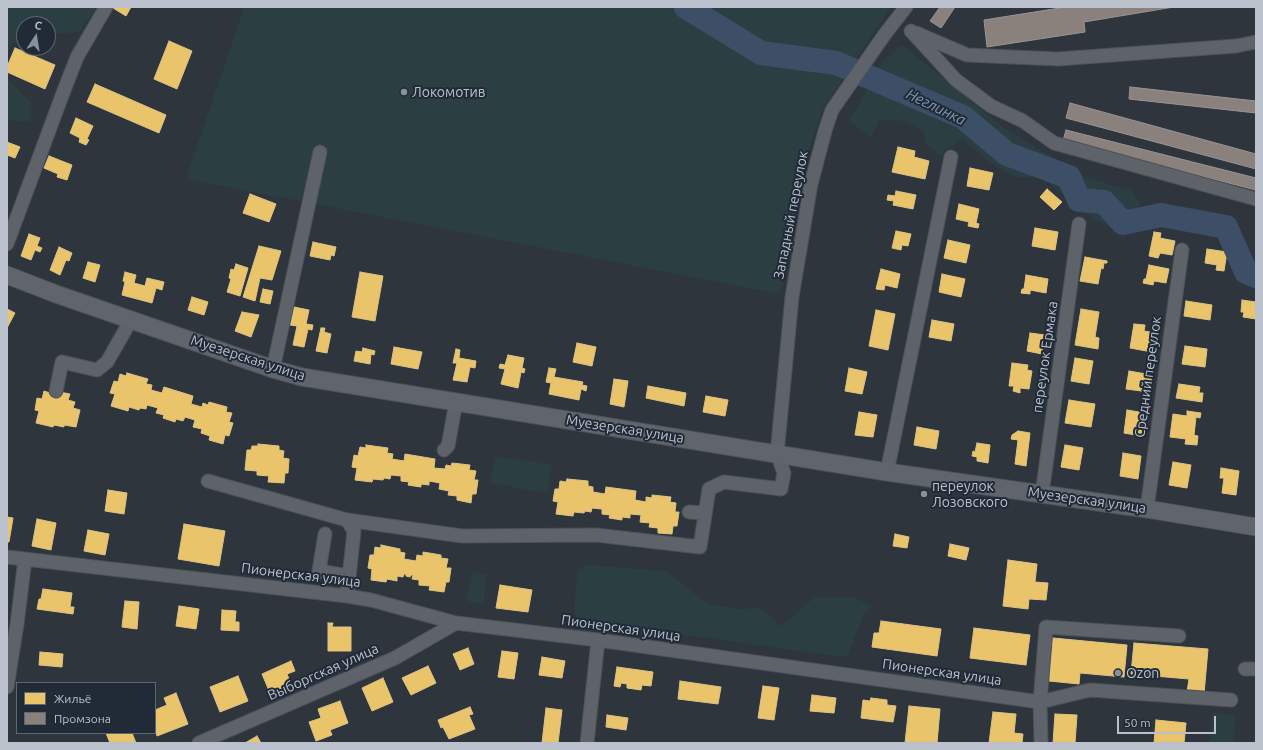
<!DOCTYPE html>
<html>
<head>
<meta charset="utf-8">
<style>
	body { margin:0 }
	#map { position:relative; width:1263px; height:750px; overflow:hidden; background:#2e353d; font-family:Ubuntu,sans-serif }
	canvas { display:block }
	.frame { position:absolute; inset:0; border:8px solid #bac1cc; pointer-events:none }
	.legend { position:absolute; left:16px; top:682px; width:140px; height:52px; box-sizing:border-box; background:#212b38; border:1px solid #5e6773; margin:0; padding:5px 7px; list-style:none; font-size:12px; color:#bac1cc }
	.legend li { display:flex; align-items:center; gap:8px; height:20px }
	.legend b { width:20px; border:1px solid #5e6773 }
	.north { position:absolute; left:16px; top:16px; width:40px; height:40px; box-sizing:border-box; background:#212b38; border:1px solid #5e6773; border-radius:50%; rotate:12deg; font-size:11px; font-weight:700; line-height:16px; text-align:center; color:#bac1cc }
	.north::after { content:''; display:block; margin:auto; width:14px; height:18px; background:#89909a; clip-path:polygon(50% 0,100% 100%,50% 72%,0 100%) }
	.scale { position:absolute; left:1117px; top:716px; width:99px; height:18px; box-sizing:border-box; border:2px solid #bac1cc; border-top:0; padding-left:5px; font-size:12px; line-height:14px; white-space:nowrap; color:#bac1cc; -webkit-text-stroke:3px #212b38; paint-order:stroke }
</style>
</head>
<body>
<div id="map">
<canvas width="1263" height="750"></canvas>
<div class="frame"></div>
<ul class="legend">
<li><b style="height:11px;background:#e9c46a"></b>Жильё</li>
<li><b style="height:11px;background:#8a817c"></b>Промзона</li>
</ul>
<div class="north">С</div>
<div class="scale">50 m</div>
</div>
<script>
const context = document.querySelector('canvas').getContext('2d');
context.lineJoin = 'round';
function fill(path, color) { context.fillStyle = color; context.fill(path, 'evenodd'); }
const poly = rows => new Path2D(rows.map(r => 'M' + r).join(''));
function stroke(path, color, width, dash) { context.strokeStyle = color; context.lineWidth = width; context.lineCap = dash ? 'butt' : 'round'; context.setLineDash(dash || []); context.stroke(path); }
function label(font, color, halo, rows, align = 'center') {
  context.font = font + ' Ubuntu,sans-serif'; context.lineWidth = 4; context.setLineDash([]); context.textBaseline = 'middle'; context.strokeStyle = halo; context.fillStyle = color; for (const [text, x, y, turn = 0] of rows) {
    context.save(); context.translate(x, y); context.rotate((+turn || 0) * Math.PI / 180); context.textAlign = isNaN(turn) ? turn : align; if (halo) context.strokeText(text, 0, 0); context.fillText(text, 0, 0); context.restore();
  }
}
const green = poly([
	[7,7,97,7,80,31,64,34,48,32,48,24,24,24,24,36,17,39,7,52],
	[244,7,891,7,822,110,803,169,780,294,186,179],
	[901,45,910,51,1004,128,1086,178,1133,191,1140,204,1139,213,1121,233,1092,218,1043,178,1015,177,986,160,963,140,946,149,940,156,925,143,923,131,904,121,879,120,871,138,849,121,883,61],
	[7,78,32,104,30,122,15,121,7,118],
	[495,456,552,465,547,493,490,483],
	[586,565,666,571,708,604,740,609,760,608,781,626,813,598,851,597,872,605,863,616,847,657,834,656,580,620,574,614,577,572],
	[472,572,487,574,483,604,467,601],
	[1212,713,1235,715,1233,743,1210,743]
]);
const homes = poly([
	[113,7,131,7,126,16,113,8,113,7],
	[169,41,192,51,177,89,154,79,169,41],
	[15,48,55,65,45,89,7,72,7,67,15,48],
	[95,84,166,115,159,133,87,102,95,84],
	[76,118,93,126,87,139,89,140,86,145,79,142,80,138,70,133,76,118],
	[7,142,20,147,15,158,7,155,7,142],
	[898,147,915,151,914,157,929,161,925,179,892,172,898,147],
	[49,156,72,165,67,180,57,177,58,174,44,168,49,156],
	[970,168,993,173,989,190,967,186,970,168],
	[1047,189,1062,202,1054,210,1040,197,1047,189],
	[896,191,916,195,913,209,893,205,894,201,887,200,888,195,895,196,896,191],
	[250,194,276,204,269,222,243,213,250,194],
	[959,204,979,209,976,223,979,224,978,228,968,226,969,222,956,219,959,204],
	[1035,228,1058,232,1055,250,1032,246,1035,228],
	[896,231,911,234,908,246,902,245,901,250,892,248,896,231],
	[1154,232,1161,233,1160,238,1175,241,1172,255,1160,253,1158,258,1149,256,1154,232],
	[29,234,40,238,37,246,42,248,40,252,35,250,31,260,21,256,29,234],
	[948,240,970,245,966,263,944,258,948,240],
	[313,242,336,247,334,256,331,255,330,260,310,256,313,242],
	[259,246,281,251,272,280,260,278,255,301,243,297,259,246],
	[59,247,72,253,69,261,66,260,60,275,50,270,59,247],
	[1207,249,1227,252,1224,271,1216,270,1217,265,1205,263,1207,249],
	[1085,257,1107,261,1107,263,1104,263,1103,269,1101,268,1098,284,1080,281,1085,257],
	[88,262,100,265,95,282,83,278,88,262],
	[236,264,248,268,240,296,227,292,231,279,229,278,231,269,234,270,236,264],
	[1149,265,1169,269,1166,283,1154,281,1153,285,1143,283,1144,279,1146,279,1149,265],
	[881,269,900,274,897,288,885,285,884,290,876,289,881,269],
	[125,272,136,275,134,283,145,286,147,278,164,282,162,290,156,288,152,303,122,295,125,282,123,281,125,272],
	[360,272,383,276,375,321,352,317,360,272],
	[942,274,965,279,961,297,939,292,942,274],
	[1026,275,1048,279,1046,293,1030,290,1030,294,1021,293,1022,289,1024,289,1026,275],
	[263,289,273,291,270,304,260,302,263,289],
	[192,297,208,302,204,315,188,310,192,297],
	[1242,300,1256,302,1256,319,1243,317,1244,312,1241,312,1242,300],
	[1186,301,1212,305,1210,320,1184,316,1186,301],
	[294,307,309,310,306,324,313,325,312,330,308,329,304,347,293,345,297,326,290,325,294,307],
	[7,309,15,313,7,328,7,309],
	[1081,309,1099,312,1095,337,1099,338,1098,349,1075,345,1081,309],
	[876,310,895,314,888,350,869,346,876,310],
	[242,312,259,315,251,337,235,331,242,312],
	[932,320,954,324,951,341,929,337,932,320],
	[1134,324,1145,325,1144,331,1156,333,1152,352,1130,348,1134,324],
	[321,328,325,328,324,332,331,334,327,353,316,351,321,328],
	[1030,333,1045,335,1042,354,1027,351,1030,333],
	[577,343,596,347,592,366,573,362,577,343],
	[1185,346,1207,349,1205,367,1182,364,1185,346],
	[394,347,422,352,418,369,391,364,394,347],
	[363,348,375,351,374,355,371,354,370,364,354,361,356,351,362,352,363,348],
	[456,349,460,350,459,358,476,361,475,368,470,367,467,382,453,380,457,363,453,363,456,349],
	[508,355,524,358,522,368,525,369,524,373,521,372,518,388,501,384,505,369,499,368,500,364,505,365,508,355],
	[1075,358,1093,361,1089,384,1071,381,1075,358],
	[1012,363,1028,365,1027,370,1032,371,1029,389,1020,388,1020,393,1013,391,1014,386,1009,386,1012,363],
	[549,368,556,369,554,377,583,382,582,385,587,386,586,391,581,389,579,400,549,394,551,383,546,382,549,368],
	[849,368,867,372,862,394,845,391,849,368],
	[1129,371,1152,375,1149,392,1126,389,1129,371],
	[127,373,148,379,146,384,152,385,151,390,162,393,164,387,193,396,191,404,202,407,203,403,208,405,209,402,227,407,226,412,232,413,229,422,233,423,229,436,225,435,223,444,209,440,210,436,201,433,202,429,193,427,195,420,185,417,183,421,176,419,175,422,163,418,164,415,156,413,158,408,147,405,146,409,140,408,139,410,129,407,128,411,111,406,115,394,110,393,114,381,118,382,120,374,126,376,127,373],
	[614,379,628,381,624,407,610,404,614,379],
	[1179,384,1200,387,1199,393,1203,393,1202,402,1176,398,1179,384],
	[648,386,686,393,684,406,646,398,648,386],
	[50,390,70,394,68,400,75,402,73,408,80,410,76,427,64,425,64,427,54,425,53,427,36,423,39,411,35,410,37,398,42,399,44,391,50,393,50,390],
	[706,396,728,400,725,416,703,412,706,396],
	[1069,400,1095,404,1091,427,1065,423,1069,400],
	[1127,410,1145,413,1141,436,1124,433,1127,410],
	[1187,411,1201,413,1200,418,1196,417,1194,435,1198,436,1197,445,1185,444,1186,439,1170,437,1173,414,1187,416,1187,411],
	[859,412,877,415,873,437,855,435,859,412],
	[917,427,939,431,936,449,914,445,917,427],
	[1018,431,1030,433,1026,466,1015,464,1018,440,1011,439,1012,435,1018,431],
	[977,443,990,445,988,463,977,461,977,457,972,456,973,451,975,452,977,443],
	[258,444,279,446,279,450,284,451,283,458,289,459,288,473,285,473,284,483,268,482,269,476,257,475,257,471,245,470,247,450,251,450,252,446,258,446,258,444],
	[366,445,388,448,387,453,393,454,392,459,404,461,405,454,435,459,434,468,445,469,446,465,451,466,452,463,470,465,469,470,476,471,474,480,478,480,476,494,472,494,471,503,457,500,457,496,448,495,449,491,439,489,440,483,429,481,429,485,421,484,421,487,414,486,408,485,409,482,401,481,401,476,391,475,390,479,384,478,383,480,373,479,372,482,355,480,357,468,352,467,354,455,358,456,360,447,366,448,366,445],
	[1065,445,1083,448,1079,470,1061,467,1065,445],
	[1123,453,1141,456,1138,479,1120,476,1123,453],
	[1173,462,1191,465,1187,488,1169,485,1173,462],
	[1221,468,1239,471,1236,495,1222,493,1224,478,1220,478,1221,468],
	[567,479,588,481,588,486,593,487,593,492,605,494,606,487,636,491,635,500,646,502,646,497,652,498,652,495,671,497,670,502,676,503,675,512,679,512,677,526,673,526,672,534,658,533,658,528,649,527,650,523,640,522,641,515,630,514,630,518,622,517,622,520,609,518,610,515,602,514,602,509,592,508,591,512,585,511,584,513,574,512,573,516,556,514,558,502,553,501,555,489,559,489,560,481,566,482,567,479],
	[108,490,127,493,124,514,105,511,108,490],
	[7,517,13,518,9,542,7,542,7,517],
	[37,519,56,523,51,550,32,546,37,519],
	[184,524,225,531,219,566,178,559,184,524],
	[88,530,109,534,105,555,84,551,88,530],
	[895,534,909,537,907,548,893,546,895,534],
	[950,544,969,548,966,560,948,556,950,544],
	[381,545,400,549,400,552,405,553,404,559,416,561,417,555,423,556,423,552,441,555,441,558,448,559,446,568,451,568,449,582,446,582,444,592,429,590,430,586,419,585,419,580,412,579,413,575,411,575,410,577,406,576,406,574,404,574,403,577,397,576,397,581,387,579,386,582,371,580,372,569,368,568,370,555,374,555,375,547,381,548,381,545],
	[1008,560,1037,564,1035,582,1048,583,1046,600,1029,599,1028,609,1003,606,1008,560],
	[500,585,532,590,528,612,496,608,500,585],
	[43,589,72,593,70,607,74,607,73,614,37,609,39,599,41,599,43,589],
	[125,601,139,602,137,629,122,627,125,601],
	[179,606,199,609,196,629,176,626,179,606],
	[222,610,236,611,235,622,239,622,239,631,221,630,222,610],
	[881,621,941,629,937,656,872,647,874,633,879,633,881,621],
	[328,623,333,623,332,627,351,627,351,651,328,651,328,623],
	[974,628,1030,635,1026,665,970,658,974,628],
	[1053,638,1127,645,1124,677,1080,673,1079,684,1049,681,1053,638],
	[1134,643,1208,649,1204,694,1187,692,1189,679,1131,674,1134,643],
	[468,648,474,664,460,670,453,654,468,648],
	[502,651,518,653,514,679,498,677,502,651],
	[40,652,63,654,62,667,39,665,40,652],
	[542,657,565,661,562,678,539,675,542,657],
	[291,661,295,671,287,674,291,684,270,693,262,674,291,661],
	[428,666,436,683,411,695,402,678,428,666],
	[617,667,653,672,651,686,642,685,641,690,627,688,627,684,621,683,620,687,614,686,617,667],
	[238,676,248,701,220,712,210,687,238,676],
	[383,678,393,702,372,711,362,688,383,678],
	[680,681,721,687,718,704,678,699,680,681],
	[763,686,779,688,774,720,758,718,763,686],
	[176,693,188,724,157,736,155,730,155,710,167,705,164,698,176,693],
	[812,695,836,698,834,713,810,711,812,695],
	[871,698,887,700,887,705,896,706,893,722,861,718,863,700,870,701,871,698],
	[340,701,348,723,330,730,332,735,316,741,309,722,321,718,318,709,340,701],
	[909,706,940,709,937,743,905,743,909,706],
	[470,707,473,714,469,715,475,729,449,739,443,727,441,728,438,720,470,707],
	[546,708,562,710,558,743,542,743,546,708],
	[993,712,1016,714,1014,733,1023,734,1022,743,989,743,993,712],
	[1055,714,1077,715,1075,743,1053,743,1055,714],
	[607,715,628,718,626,730,606,727,607,715],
	[1156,720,1186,723,1184,743,1154,743,1156,720],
	[106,733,132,733,136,743,110,743,106,733],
	[257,736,261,743,245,743,257,736]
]);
const industry = poly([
	[940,7,955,7,941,28,930,21,940,7],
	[1066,7,1174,7,1084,22,1085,32,987,47,984,20,1066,7],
	[1130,87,1256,101,1256,113,1129,99,1130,87],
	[1070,103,1256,154,1256,169,1066,118,1070,103],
	[1066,130,1256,178,1256,190,1063,141,1066,130]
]);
const river = poly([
	[686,7,761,53,836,63,963,117,1007,154,1069,177,1079,200,1104,202,1123,223,1161,215,1226,227,1246,272,1256,276]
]);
const minor = poly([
	[911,31,956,80,991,106,1023,121,1054,143,1256,199],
	[916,33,967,55,1058,59,1236,46,1256,42],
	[7,244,63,93,77,57,106,7],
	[273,369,320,152],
	[56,391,62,362,97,370,107,362,131,320],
	[444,450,448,446,456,402],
	[887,472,951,157],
	[208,481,347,520,462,536,596,535,700,547,709,489,724,482,781,489,784,473,777,454,792,297,811,184,825,131,832,110,885,34,906,7],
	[1042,494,1079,224],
	[1147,509,1182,250],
	[689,512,705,513],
	[347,520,354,531,347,596],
	[325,534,319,571,348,576],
	[7,557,347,596,371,600,456,623,598,640,1040,702,1090,690,1231,700],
	[1245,669,1256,669],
	[7,687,17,624,25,559],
	[199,743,395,658,456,623],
	[587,743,598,640],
	[1041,743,1040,702,1046,627,1179,636]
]);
const major = poly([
	[7,275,56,294,273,369,302,377,887,472,1147,509,1256,527]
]);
const markers = [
	[404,92,4,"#89909a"],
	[924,494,4,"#89909a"],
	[1118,673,4,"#89909a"]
];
const poiNames = [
	["Локомотив",412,92],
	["переулок",932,486],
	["Лозовского",932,502],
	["Ozon",1126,673]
];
const streetNames = [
	["Западный переулок",791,215,-79],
	["переулок Ермака",1045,357,-82],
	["Муезерская улица",248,358,18],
	["Средний переулок",1148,377,-82],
	["Муезерская улица",625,429,9],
	["Муезерская улица",1087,500,8],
	["Пионерская улица",301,575,7],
	["Пионерская улица",621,628,8],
	["Выборгская улица",323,672,-24],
	["Пионерская улица",942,672,8]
];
const waterNames = [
	["Неглинка",936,107,26]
];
fill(green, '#2b3f43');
fill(homes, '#e9c46a');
stroke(homes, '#dbc387', 1);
fill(industry, '#8a817c');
stroke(industry, '#989494', 1);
stroke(river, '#3d4f67', 24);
stroke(minor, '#4d5157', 15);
stroke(major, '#4c5159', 19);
stroke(minor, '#5e636a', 13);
stroke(major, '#60656c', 17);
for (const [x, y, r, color] of markers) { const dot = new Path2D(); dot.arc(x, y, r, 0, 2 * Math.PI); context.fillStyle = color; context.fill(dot); stroke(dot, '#212b38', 1.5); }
label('14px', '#bac1cc', '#212b38', poiNames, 'left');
label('14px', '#bac1cc', '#212b38', streetNames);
label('italic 15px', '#8298b2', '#212b38', waterNames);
</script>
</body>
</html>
